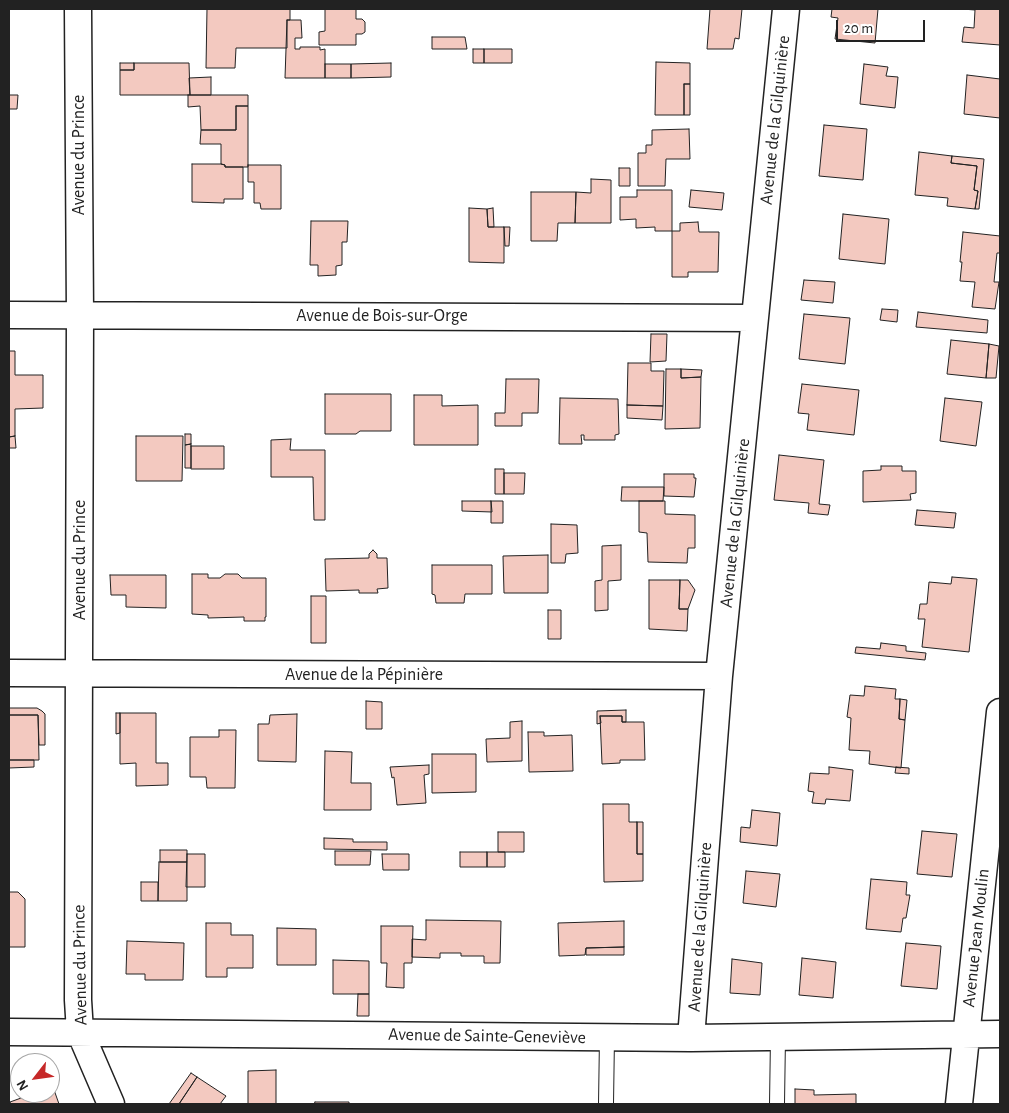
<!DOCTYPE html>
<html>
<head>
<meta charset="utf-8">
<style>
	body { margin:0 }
	#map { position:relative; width:1009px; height:1113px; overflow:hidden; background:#fff; font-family:"Alegreya Sans",sans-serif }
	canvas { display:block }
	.frame { position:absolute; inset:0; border:10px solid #222; pointer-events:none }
	.north { position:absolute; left:10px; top:1053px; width:50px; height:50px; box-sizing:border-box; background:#fff; border:1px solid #a7a7a7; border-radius:50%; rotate:240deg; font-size:14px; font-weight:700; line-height:20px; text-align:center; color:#222 }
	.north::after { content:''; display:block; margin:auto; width:18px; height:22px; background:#c62828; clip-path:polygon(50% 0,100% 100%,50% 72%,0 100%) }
	.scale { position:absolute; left:836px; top:20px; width:89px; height:22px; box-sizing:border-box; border:2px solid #222; border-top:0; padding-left:6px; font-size:15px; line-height:18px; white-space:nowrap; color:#222; -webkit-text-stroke:4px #fff; paint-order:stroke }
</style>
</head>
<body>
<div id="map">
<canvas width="1009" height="1113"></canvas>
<div class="frame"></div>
<div class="north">N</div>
<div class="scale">20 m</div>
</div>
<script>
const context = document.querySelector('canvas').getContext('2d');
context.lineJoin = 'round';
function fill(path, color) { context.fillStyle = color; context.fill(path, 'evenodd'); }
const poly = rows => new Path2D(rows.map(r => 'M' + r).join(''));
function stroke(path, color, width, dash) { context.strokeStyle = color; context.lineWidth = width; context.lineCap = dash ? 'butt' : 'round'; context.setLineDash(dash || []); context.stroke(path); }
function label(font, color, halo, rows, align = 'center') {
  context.font = font + ' "Alegreya Sans",sans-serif'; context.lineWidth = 4; context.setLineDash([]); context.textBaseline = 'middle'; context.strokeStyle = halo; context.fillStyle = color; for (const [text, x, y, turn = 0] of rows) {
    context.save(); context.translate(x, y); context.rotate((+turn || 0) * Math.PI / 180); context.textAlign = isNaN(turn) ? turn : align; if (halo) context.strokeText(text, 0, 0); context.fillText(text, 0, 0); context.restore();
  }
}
const building = poly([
	[207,9,290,9,290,20,287,20,287,48,236,48,235,68,206,68,207,9],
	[325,9,356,9,356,19,362,19,365,22,365,32,362,34,356,34,356,45,319,45,319,32,325,31,325,9],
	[710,9,742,9,739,39,735,38,733,49,707,49,710,9],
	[832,9,878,9,875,43,835,39,838,18,831,17,832,9],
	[962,9,1000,9,1000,45,962,42,964,27,974,28,975,10,962,9],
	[287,20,301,20,302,38,295,38,295,49,300,49,300,47,320,47,320,50,325,49,325,78,285,78,287,20],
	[432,37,465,37,467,49,432,49,432,37],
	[473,49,484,49,484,63,473,63,473,49],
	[484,49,512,49,512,63,484,63,484,49],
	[656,62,690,63,690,84,684,84,684,115,655,115,656,62],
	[120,63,134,63,134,70,120,70,120,63],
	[134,63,189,63,190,95,120,95,120,70,134,70,134,63],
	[391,63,391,77,351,78,351,64,391,63],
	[325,64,351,64,351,78,325,78,325,64],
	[864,64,888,67,886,76,898,77,895,108,860,104,864,64],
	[967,75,1000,79,1000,118,964,114,967,75],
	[9,76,9,95,18,95,17,109,9,109,9,76],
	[211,77,211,95,190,95,189,78,211,77],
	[684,84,690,84,690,115,684,115,684,84],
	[188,95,248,95,248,106,236,106,236,130,201,130,200,106,188,107,188,95],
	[236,106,248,106,248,167,225,167,225,165,221,164,221,144,200,144,201,130,236,130,236,106],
	[824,125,867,129,863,180,819,176,824,125],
	[689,129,690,159,666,159,665,186,638,186,638,153,646,153,646,145,652,145,652,130,689,129],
	[919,152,952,156,951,163,977,166,974,190,978,191,975,209,947,206,948,198,915,195,919,152],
	[952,156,984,159,979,209,975,209,978,191,974,190,977,166,951,163,952,156],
	[192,164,221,164,225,165,225,167,243,167,243,199,224,199,224,203,192,202,192,164],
	[248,165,281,165,281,209,261,209,260,203,254,203,254,182,248,182,248,165],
	[619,168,630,168,630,186,619,186,619,168],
	[591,179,611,180,611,223,575,223,576,192,591,193,591,179],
	[637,190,672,190,672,231,655,231,655,227,636,228,636,219,620,220,620,197,637,197,637,190],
	[691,190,724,193,722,210,689,207,691,190],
	[531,192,576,192,575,223,558,223,557,241,531,241,531,192],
	[469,208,487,209,488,227,504,227,504,263,469,262,469,208],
	[493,208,494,227,488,227,487,209,493,208],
	[843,214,889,219,885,264,839,259,843,214],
	[311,221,348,221,347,242,342,242,342,265,336,266,336,275,318,276,318,265,310,265,311,221],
	[698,222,699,232,719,232,718,272,688,272,688,277,672,277,672,231,680,231,680,223,698,222],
	[504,227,510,227,509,246,505,246,504,227],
	[963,232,1000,236,1000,253,997,253,994,282,999,282,995,309,972,307,975,282,960,281,962,262,960,262,963,232],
	[804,280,835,282,833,303,801,300,804,280],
	[882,309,898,310,897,322,880,320,882,309],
	[918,312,988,320,987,333,916,327,918,312],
	[804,314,850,318,845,364,799,359,804,314],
	[651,334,667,334,666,361,650,362,651,334],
	[951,340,989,344,986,378,947,374,951,340],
	[989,344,999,346,996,378,986,378,989,344],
	[9,351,15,351,15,375,43,375,43,408,15,409,15,436,9,437,9,351],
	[628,363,651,363,651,371,664,371,663,406,627,405,628,363],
	[666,369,681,369,681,378,701,377,700,428,665,429,666,369],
	[681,369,702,370,701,377,681,378,681,369],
	[506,379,539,379,538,413,522,413,522,426,495,426,495,413,505,413,506,379],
	[802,384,859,390,854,435,807,430,809,414,798,413,802,384],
	[325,394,391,394,391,431,360,431,356,434,325,434,325,394],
	[414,395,442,395,442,406,478,405,478,445,414,445,414,395],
	[560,398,618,399,619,434,615,435,615,440,584,440,584,435,581,435,582,444,559,444,560,398],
	[945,398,982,402,976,446,940,441,945,398],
	[627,405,663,406,662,420,627,418,627,405],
	[185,434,191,434,191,444,185,445,185,434],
	[15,436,16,448,9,448,9,437,15,436],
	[136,436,183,436,182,481,136,481,136,436],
	[291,439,290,450,325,450,325,520,314,520,313,477,271,477,271,440,291,439],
	[191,444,191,468,185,468,185,445,191,444],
	[191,446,224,446,224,469,191,469,191,446],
	[779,455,824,460,819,504,830,505,828,515,808,513,809,503,774,500,779,455],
	[881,466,902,466,902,471,916,471,916,493,910,494,911,500,863,502,863,471,881,470,881,466],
	[495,469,504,469,504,494,495,494,495,469],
	[504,473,525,473,524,494,504,494,504,473],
	[664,474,694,474,694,478,696,478,694,497,664,496,664,474],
	[622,487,664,487,663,501,621,501,622,487],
	[462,501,491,501,492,512,462,511,462,501],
	[491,501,503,501,503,523,491,523,491,501],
	[639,501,665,501,665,514,695,515,695,548,688,548,687,563,648,562,647,533,639,532,639,501],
	[917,510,956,513,954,528,915,525,917,510],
	[551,524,577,525,578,553,566,554,565,563,551,563,551,524],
	[621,545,621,580,608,581,608,610,595,611,595,581,602,580,602,546,621,545],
	[373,550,377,554,377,558,387,558,388,588,377,589,378,593,359,593,359,590,326,591,325,559,369,558,369,554,373,550],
	[548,555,548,593,504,593,503,556,548,555],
	[432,565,492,565,492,594,465,594,464,603,436,603,435,595,432,594,432,565],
	[192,574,208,574,208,578,220,578,225,574,238,574,242,578,266,578,266,617,265,617,265,621,244,621,244,617,208,618,208,615,192,614,192,574],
	[110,575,166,575,166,608,126,607,126,595,111,595,110,575],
	[952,577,977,579,969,652,922,647,925,619,918,619,920,604,927,604,929,582,951,584,952,577],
	[649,580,680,580,679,609,688,609,687,631,649,629,649,580],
	[680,580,688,580,695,590,688,609,679,609,680,580],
	[311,596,326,596,326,643,311,643,311,596],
	[548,610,561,610,561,639,548,639,548,610],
	[881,643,906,646,906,651,926,653,925,660,855,653,856,647,880,649,881,643],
	[865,686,896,689,895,699,900,699,899,719,905,720,901,768,869,764,870,751,849,750,851,718,847,717,850,695,864,696,865,686],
	[900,699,907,700,905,720,899,719,900,699],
	[366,701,382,702,382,729,366,729,366,701],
	[9,708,37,708,42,711,45,714,45,745,39,745,38,715,9,715,9,708],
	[626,710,626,722,622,722,622,716,600,716,601,723,597,724,597,711,626,710],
	[116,713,120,713,120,733,116,734,116,713],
	[120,713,156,713,156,763,168,763,168,785,136,786,136,763,120,764,120,713],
	[297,714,296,762,258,761,258,724,269,724,270,715,297,714],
	[9,715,38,715,39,760,9,760,9,715],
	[600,716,622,716,622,722,644,722,645,760,620,760,620,763,602,764,600,716],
	[522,721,522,761,487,762,486,739,510,738,510,722,522,721],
	[219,730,236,730,235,788,207,788,206,777,190,777,190,737,219,737,219,730],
	[528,732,544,732,544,736,572,735,573,771,529,772,528,732],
	[325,751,352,752,351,783,371,783,371,810,324,810,325,751],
	[432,754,476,754,476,792,432,793,432,754],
	[9,760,34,760,34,767,9,768,9,760],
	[429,765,429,774,424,775,426,803,397,805,394,777,392,778,390,767,429,765],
	[829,767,853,770,850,801,826,799,825,804,812,803,814,792,808,791,810,773,829,774,829,767],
	[896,767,909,768,909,774,895,773,896,767],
	[603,804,629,804,629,822,637,822,637,854,643,854,643,881,604,882,603,804],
	[752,810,780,813,777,846,740,842,741,827,750,828,752,810],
	[637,822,643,822,643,854,637,854,637,822],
	[922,831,957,834,952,877,917,874,922,831],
	[498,832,524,832,524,852,498,852,498,832],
	[324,838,353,839,353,842,387,842,387,850,324,849,324,838],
	[160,850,187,850,187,862,160,862,160,850],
	[335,851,371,851,370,865,335,865,335,851],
	[460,852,487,852,487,867,460,867,460,852],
	[487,852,505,852,505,867,487,867,487,852],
	[187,854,205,854,205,887,186,887,187,854],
	[382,854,409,854,409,870,383,870,382,854],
	[159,862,187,862,187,901,158,901,159,862],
	[746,871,780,874,776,907,743,903,746,871],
	[871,879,907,882,906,895,910,895,906,918,903,918,901,932,866,929,871,879],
	[141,882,158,882,158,901,141,901,141,882],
	[9,892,18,892,25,899,25,947,9,947,9,892],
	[426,920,501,921,500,963,484,963,484,956,461,956,461,953,440,953,440,958,412,957,412,939,426,940,426,920],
	[624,921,624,947,586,948,585,955,559,956,558,923,624,921],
	[206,923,231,923,231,935,253,935,253,968,227,968,227,977,206,977,206,923],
	[381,926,413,926,412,963,404,963,404,988,386,987,387,963,381,963,381,926],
	[277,928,316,929,316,965,277,965,277,928],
	[127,941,184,943,183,980,145,980,145,974,126,974,127,941],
	[906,943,941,946,937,989,901,986,906,943],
	[624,947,624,955,586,955,586,948,624,947],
	[802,958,836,962,833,998,799,995,802,958],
	[732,959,762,963,760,995,730,993,732,959],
	[333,960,369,961,369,994,333,994,333,960],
	[358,994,369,994,369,1016,357,1016,358,994],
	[276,1070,276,1104,248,1104,248,1071,276,1070],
	[191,1073,197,1077,179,1104,169,1104,191,1073],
	[197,1077,226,1096,220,1104,179,1104,197,1077],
	[53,1087,59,1104,11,1104,10,1102,35,1093,50,1093,50,1088,53,1087],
	[795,1089,814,1090,814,1095,856,1094,856,1104,795,1104,795,1089],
	[315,1102,349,1102,349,1104,314,1104,315,1102]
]);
const lane = poly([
	[606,1104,607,1037],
	[777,1104,778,1037]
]);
const street = poly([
	[78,9,80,315,78,1000,80,1032,111,1104],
	[9,315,755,318],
	[9,673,719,676],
	[9,1032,691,1038,1000,1034],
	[691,1038,719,676,786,9],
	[959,1104,1000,712]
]);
const streetNames = [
	["Avenue de la Gilquinière",775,120,-84],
	["Avenue du Prince",79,155,-90],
	["Avenue de Bois-sur-Orge",382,316],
	["Avenue de la Gilquinière",735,523,-84],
	["Avenue du Prince",80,560,-90],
	["Avenue de la Pépinière",364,675],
	["Avenue de la Gilquinière",700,927,-86],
	["Avenue Jean Moulin",976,938,-84],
	["Avenue du Prince",80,965,-91],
	["Avenue de Sainte-Geneviève",487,1036,1]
];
fill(building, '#f3c9c0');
stroke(building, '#222', 1);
stroke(lane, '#222', 16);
stroke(street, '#222', 29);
stroke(lane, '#fff', 14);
stroke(street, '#fff', 26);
label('18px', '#222', '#fff', streetNames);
</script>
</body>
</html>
